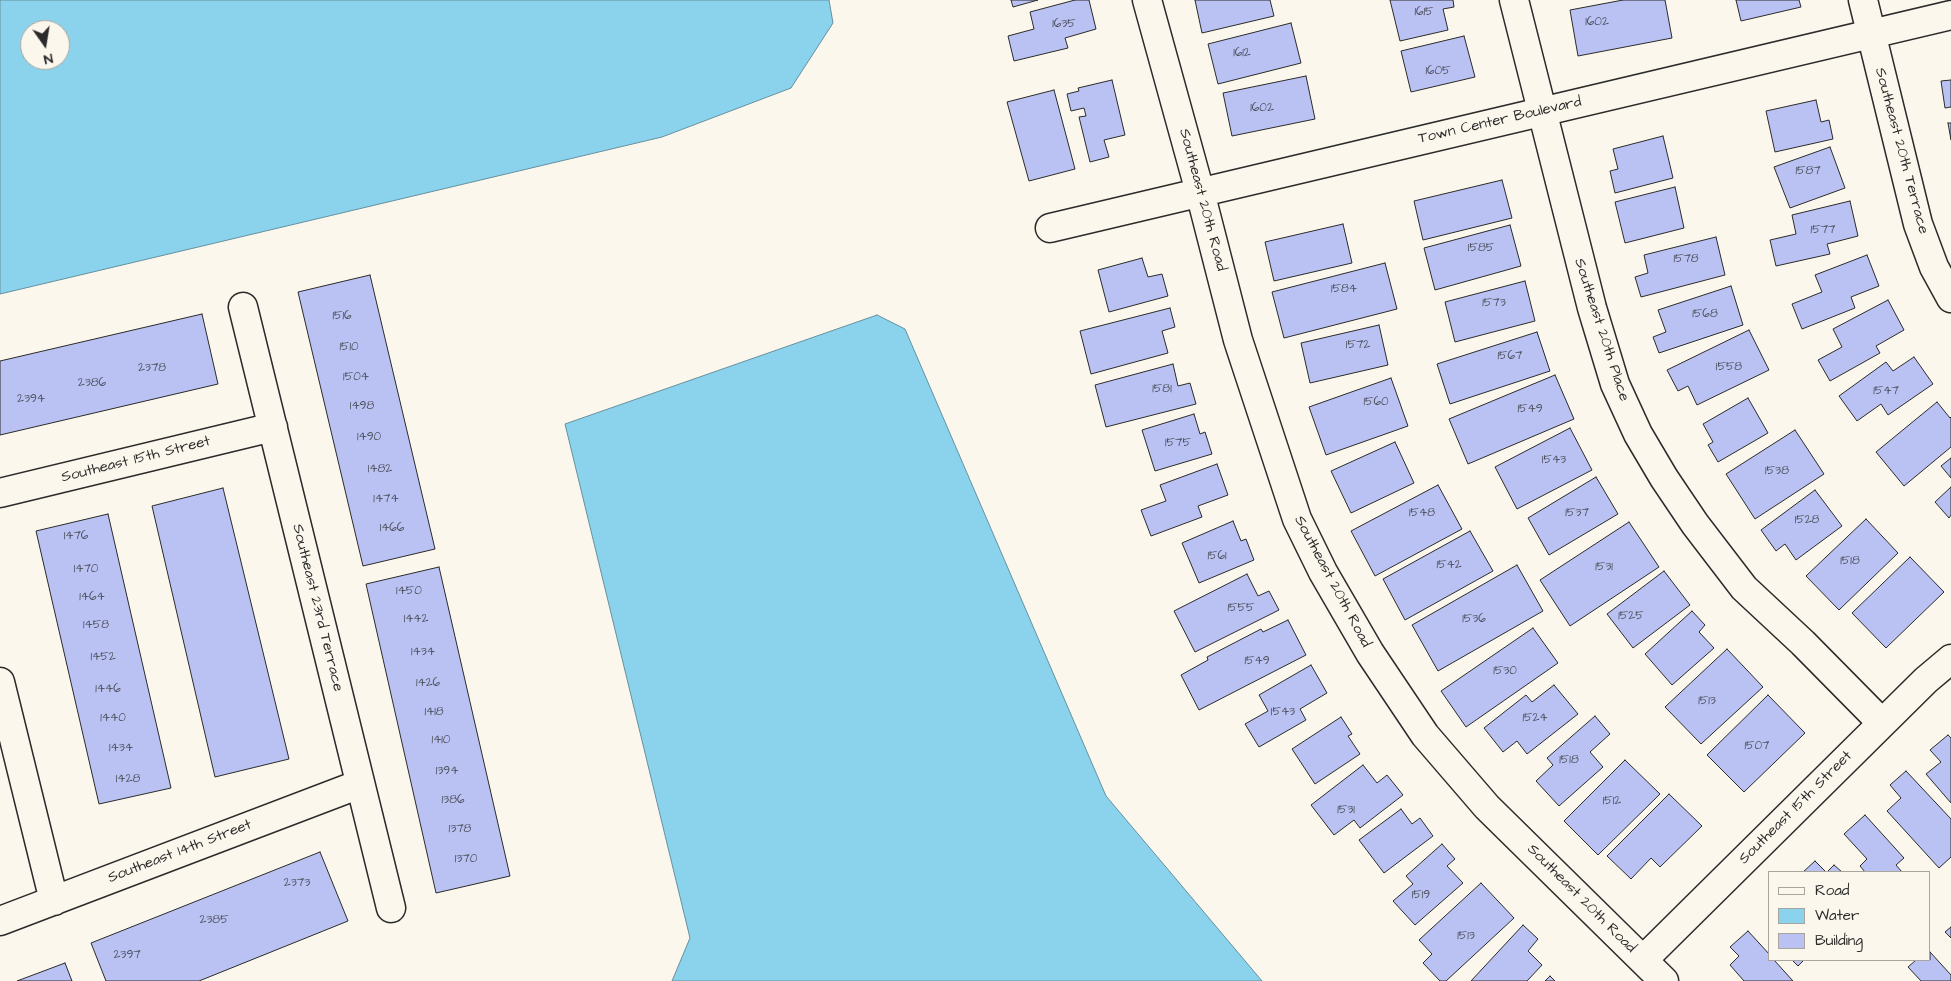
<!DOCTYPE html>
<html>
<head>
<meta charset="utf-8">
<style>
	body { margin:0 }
	#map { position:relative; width:1951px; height:981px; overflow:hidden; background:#fbf7ec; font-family:"Architects Daughter",sans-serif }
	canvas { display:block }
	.legend { position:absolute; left:1768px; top:871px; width:162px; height:90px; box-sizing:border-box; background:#fbf7ec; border:1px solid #a8a59f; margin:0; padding:6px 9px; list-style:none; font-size:15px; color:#2b2b2b }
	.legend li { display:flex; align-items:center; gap:10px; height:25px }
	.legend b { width:25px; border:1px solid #a8a59f }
	.north { position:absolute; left:20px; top:20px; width:50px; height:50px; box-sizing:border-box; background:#fbf7ec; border:1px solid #a8a59f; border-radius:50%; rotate:167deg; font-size:14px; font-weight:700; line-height:20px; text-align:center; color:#2b2b2b }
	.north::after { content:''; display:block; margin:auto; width:18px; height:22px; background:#2b2b2b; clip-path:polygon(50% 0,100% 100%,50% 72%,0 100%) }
</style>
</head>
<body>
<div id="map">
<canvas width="1951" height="981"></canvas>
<ul class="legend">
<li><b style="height:6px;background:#fbf7ec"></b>Road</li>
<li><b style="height:14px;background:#8bd3ec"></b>Water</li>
<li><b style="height:14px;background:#b9c2f3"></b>Building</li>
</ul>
<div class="north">N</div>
</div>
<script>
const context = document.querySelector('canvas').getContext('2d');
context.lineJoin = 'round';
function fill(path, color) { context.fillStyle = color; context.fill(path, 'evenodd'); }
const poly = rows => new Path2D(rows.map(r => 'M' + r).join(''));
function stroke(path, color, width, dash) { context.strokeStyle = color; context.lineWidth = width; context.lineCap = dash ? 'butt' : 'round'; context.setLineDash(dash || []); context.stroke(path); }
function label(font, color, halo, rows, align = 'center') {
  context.font = font + ' "Architects Daughter",sans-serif'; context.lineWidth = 5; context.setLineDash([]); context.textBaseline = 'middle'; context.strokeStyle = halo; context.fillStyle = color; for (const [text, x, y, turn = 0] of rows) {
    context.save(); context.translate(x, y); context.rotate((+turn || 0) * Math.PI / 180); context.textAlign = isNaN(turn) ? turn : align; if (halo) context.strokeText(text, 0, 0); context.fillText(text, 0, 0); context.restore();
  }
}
const water = poly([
	[0,0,829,0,833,23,791,88,662,137,0,294,0,0],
	[30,30,60,30,60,60,30,60,30,30],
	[877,315,905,329,1106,796,1262,981,672,981,690,938,565,424,877,315]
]);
const building = poly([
	[1011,0,1038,0,1013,7,1011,0],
	[1075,0,1089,0,1096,29,1065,38,1068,48,1014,61,1008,36,1034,29,1030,12,1075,0],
	[1195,0,1270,0,1274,16,1202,33,1195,0],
	[1390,0,1453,0,1454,7,1443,9,1448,30,1400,41,1390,0],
	[1623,0,1665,0,1672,38,1578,56,1570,10,1623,0],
	[1736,0,1799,0,1801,7,1741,21,1736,0],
	[1291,23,1301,63,1218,84,1208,44,1291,23],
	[1464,36,1475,77,1411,92,1401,51,1464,36],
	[1306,76,1315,119,1232,136,1223,93,1306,76],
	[1112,80,1125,135,1104,140,1109,157,1090,162,1079,117,1086,116,1084,108,1071,111,1067,94,1079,91,1078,88,1112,80],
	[1951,80,1951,107,1945,108,1941,81,1951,80],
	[1054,90,1075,169,1029,181,1007,102,1054,90],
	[1816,100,1821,122,1829,120,1833,139,1775,152,1766,111,1816,100],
	[1948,123,1951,123,1951,140,1948,123],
	[1663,136,1673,178,1615,193,1610,171,1618,169,1613,149,1663,136],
	[1830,147,1845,188,1790,208,1774,167,1830,147],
	[1502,180,1512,218,1423,240,1414,201,1502,180],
	[1675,187,1684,228,1625,243,1615,202,1675,187],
	[1850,201,1858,236,1827,244,1830,254,1776,266,1770,240,1796,234,1792,215,1850,201],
	[1343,224,1352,263,1274,281,1265,242,1343,224],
	[1510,225,1521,266,1435,290,1424,248,1510,225],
	[1716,237,1725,275,1641,297,1635,277,1648,273,1644,255,1716,237],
	[1867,255,1879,286,1851,297,1855,308,1802,329,1792,304,1822,292,1815,275,1867,255],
	[1142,258,1148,277,1162,274,1168,296,1109,312,1098,270,1142,258],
	[1385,263,1397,309,1284,338,1272,292,1385,263],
	[370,275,435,549,363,566,298,292,370,275],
	[1525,281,1535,321,1455,342,1445,302,1525,281],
	[1731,286,1743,325,1659,353,1653,337,1666,332,1658,310,1731,286],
	[1888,300,1904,330,1876,346,1880,353,1830,381,1818,360,1842,347,1833,329,1888,300],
	[1170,308,1175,327,1162,331,1168,353,1091,374,1080,331,1170,308],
	[202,314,218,384,0,435,0,361,202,314],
	[1379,325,1388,365,1310,383,1301,343,1379,325],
	[1749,330,1769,370,1697,405,1688,386,1678,391,1667,370,1749,330],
	[1537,332,1550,371,1450,404,1437,364,1537,332],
	[1914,357,1933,384,1888,415,1881,404,1857,421,1839,396,1886,362,1893,371,1914,357],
	[1173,364,1178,386,1190,383,1196,404,1106,427,1095,385,1173,364],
	[1555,375,1574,419,1468,464,1449,419,1555,375],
	[1391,378,1408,426,1326,455,1309,407,1391,378],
	[1748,398,1768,433,1718,462,1708,445,1713,442,1703,424,1748,398],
	[1937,402,1950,418,1951,417,1951,447,1904,486,1876,452,1937,402],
	[1194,414,1200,434,1205,432,1212,454,1155,471,1142,430,1194,414],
	[1570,428,1592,470,1517,509,1495,467,1570,428],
	[1795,430,1824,474,1755,519,1726,474,1795,430],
	[1395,442,1414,483,1351,513,1331,471,1395,442],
	[1951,458,1951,478,1941,466,1951,458],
	[1217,464,1228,495,1198,506,1202,517,1151,536,1141,510,1166,501,1160,485,1217,464],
	[1596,477,1618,514,1549,555,1528,518,1596,477],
	[1438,485,1462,529,1375,576,1351,531,1438,485],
	[1951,487,1951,515,1949,518,1935,502,1951,487],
	[223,488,289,759,215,777,152,506,223,488],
	[1815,490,1842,526,1796,560,1785,544,1776,551,1761,530,1815,490],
	[108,514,171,788,99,804,36,531,108,514],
	[1866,519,1898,553,1839,610,1806,576,1866,519],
	[1233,521,1241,541,1246,539,1254,560,1199,583,1182,543,1233,521],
	[1629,522,1659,567,1570,626,1540,580,1629,522],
	[1470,531,1493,571,1405,620,1383,579,1470,531],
	[1910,557,1944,592,1886,648,1852,613,1910,557],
	[1517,565,1543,611,1438,671,1412,625,1517,565],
	[439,567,510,876,436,893,366,584,439,567],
	[1664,571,1690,605,1633,648,1607,614,1664,571],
	[1247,574,1258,596,1269,591,1279,610,1195,652,1174,611,1247,574],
	[1692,611,1705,625,1699,632,1714,648,1672,685,1645,654,1692,611],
	[1288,620,1306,655,1199,710,1181,675,1208,660,1207,657,1261,629,1263,632,1288,620],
	[1533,628,1558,663,1466,727,1441,691,1533,628],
	[1727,649,1763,687,1701,744,1665,707,1727,649],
	[1311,665,1327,693,1300,709,1306,720,1259,747,1245,724,1268,711,1259,695,1311,665],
	[1554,685,1578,714,1527,754,1517,741,1503,752,1484,728,1526,695,1532,702,1554,685],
	[1768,695,1805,733,1744,792,1707,755,1768,695],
	[1595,716,1610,734,1590,752,1603,767,1559,806,1536,781,1553,765,1547,758,1595,716],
	[1341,717,1352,734,1348,736,1360,754,1315,784,1292,749,1341,717],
	[1948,735,1951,738,1951,803,1926,774,1941,762,1930,750,1948,735],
	[1625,760,1660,794,1598,855,1564,821,1625,760],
	[1363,765,1377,783,1387,775,1403,795,1360,828,1354,820,1334,835,1311,805,1363,765],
	[1906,771,1951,819,1951,857,1939,868,1887,811,1901,798,1890,785,1906,771],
	[1669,794,1702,826,1660,867,1651,858,1631,879,1607,856,1669,794],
	[1401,809,1412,824,1420,818,1433,836,1384,873,1359,840,1401,809],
	[1865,815,1904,858,1896,865,1902,872,1865,872,1860,866,1867,859,1844,834,1865,815],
	[1442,844,1455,859,1447,866,1463,883,1415,925,1393,901,1413,884,1406,876,1442,844],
	[320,852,348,921,199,981,106,981,91,943,320,852],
	[1815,861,1826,872,1803,872,1815,861],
	[1834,865,1842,872,1827,872,1834,865],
	[1481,883,1514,918,1446,981,1440,981,1423,963,1432,954,1419,940,1481,883],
	[1523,925,1538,939,1528,951,1542,965,1527,981,1471,981,1523,925],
	[1951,927,1951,938,1945,932,1951,927],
	[1748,931,1770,955,1770,960,1774,960,1793,981,1744,981,1730,965,1739,956,1730,947,1748,931],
	[1930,952,1951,975,1951,981,1921,981,1908,967,1916,960,1930,960,1930,952],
	[1792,960,1804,960,1798,966,1792,960],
	[65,963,72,981,17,981,65,963],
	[1550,976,1555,981,1545,981,1550,976]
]);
const street = poly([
	[1147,0,1200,192,1238,340,1297,519,1323,572,1370,653,1425,735,1487,807,1664,981],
	[1514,0,1592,308,1615,384,1638,434,1664,478,1695,524,1744,588,1803,643,1882,723],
	[1863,0,1918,224,1934,267,1951,298],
	[1050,228,1951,15],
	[243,307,391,908],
	[0,493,273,427],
	[0,682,54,901],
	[0,921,360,784],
	[1643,960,1926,680,1951,659]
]);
const numberNames = [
	["1615",1424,12],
	["1602",1597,22],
	["1635",1064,24],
	["1612",1242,53],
	["1605",1438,71],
	["1602",1262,108],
	["1587",1808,171],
	["1577",1823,230],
	["1585",1481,248],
	["1578",1686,259],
	["1584",1344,289],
	["1573",1494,303],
	["1568",1705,314],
	["1516",342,316],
	["1572",1358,345],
	["1510",349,347],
	["1567",1510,356],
	["1558",1729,367],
	["2378",152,368],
	["1504",356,377],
	["2386",92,383],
	["1581",1162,389],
	["1547",1886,391],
	["2394",31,399],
	["1560",1376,402],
	["1498",362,406],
	["1549",1530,409],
	["1490",369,437],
	["1575",1178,443],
	["1543",1554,460],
	["1482",380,469],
	["1538",1777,471],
	["1474",386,499],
	["1548",1422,513],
	["1537",1577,513],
	["1528",1807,520],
	["1466",392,528],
	["1476",76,536],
	["1561",1217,556],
	["1518",1850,561],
	["1542",1449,565],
	["1531",1604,567],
	["1470",86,569],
	["1450",409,591],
	["1464",92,597],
	["1555",1241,608],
	["1525",1631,616],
	["1442",416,619],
	["1536",1474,619],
	["1458",96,625],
	["1434",423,652],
	["1452",103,657],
	["1549",1257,661],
	["1530",1505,671],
	["1426",428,683],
	["1446",108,689],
	["1513",1707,701],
	["1418",434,712],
	["1543",1283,712],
	["1440",113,718],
	["1524",1535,718],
	["1410",441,740],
	["1507",1757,746],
	["1434",121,748],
	["1518",1569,760],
	["1394",447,771],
	["1428",128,779],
	["1386",453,800],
	["1512",1612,801],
	["1531",1346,810],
	["1378",460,829],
	["1370",466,859],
	["2373",297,883],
	["1519",1421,895],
	["2385",214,920],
	["1513",1466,936],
	["2397",127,955]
];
const streetNames = [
	["Town Center Boulevard",1500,121,-13],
	["Southeast 20th Terrace",1901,151,75],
	["Southeast 20th Road",1202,200,75],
	["Southeast 20th Place",1601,330,72],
	["Southeast 15th Street",136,460,-14],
	["Southeast 20th Road",1332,582,62],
	["Southeast 23rd Terrace",317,608,76],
	["Southeast 15th Street",1796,808,-45],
	["Southeast 14th Street",180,852,-21],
	["Southeast 20th Road",1581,899,45]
];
fill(water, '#8bd3ec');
stroke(water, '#65909f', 1);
fill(building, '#b9c2f3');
stroke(building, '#2b2b2b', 1);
stroke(street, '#2b2b2b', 31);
stroke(street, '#fbf7ec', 28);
label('12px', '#4e515d', null, numberNames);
label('15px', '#2b2b2b', '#fbf7ec', streetNames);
</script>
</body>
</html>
